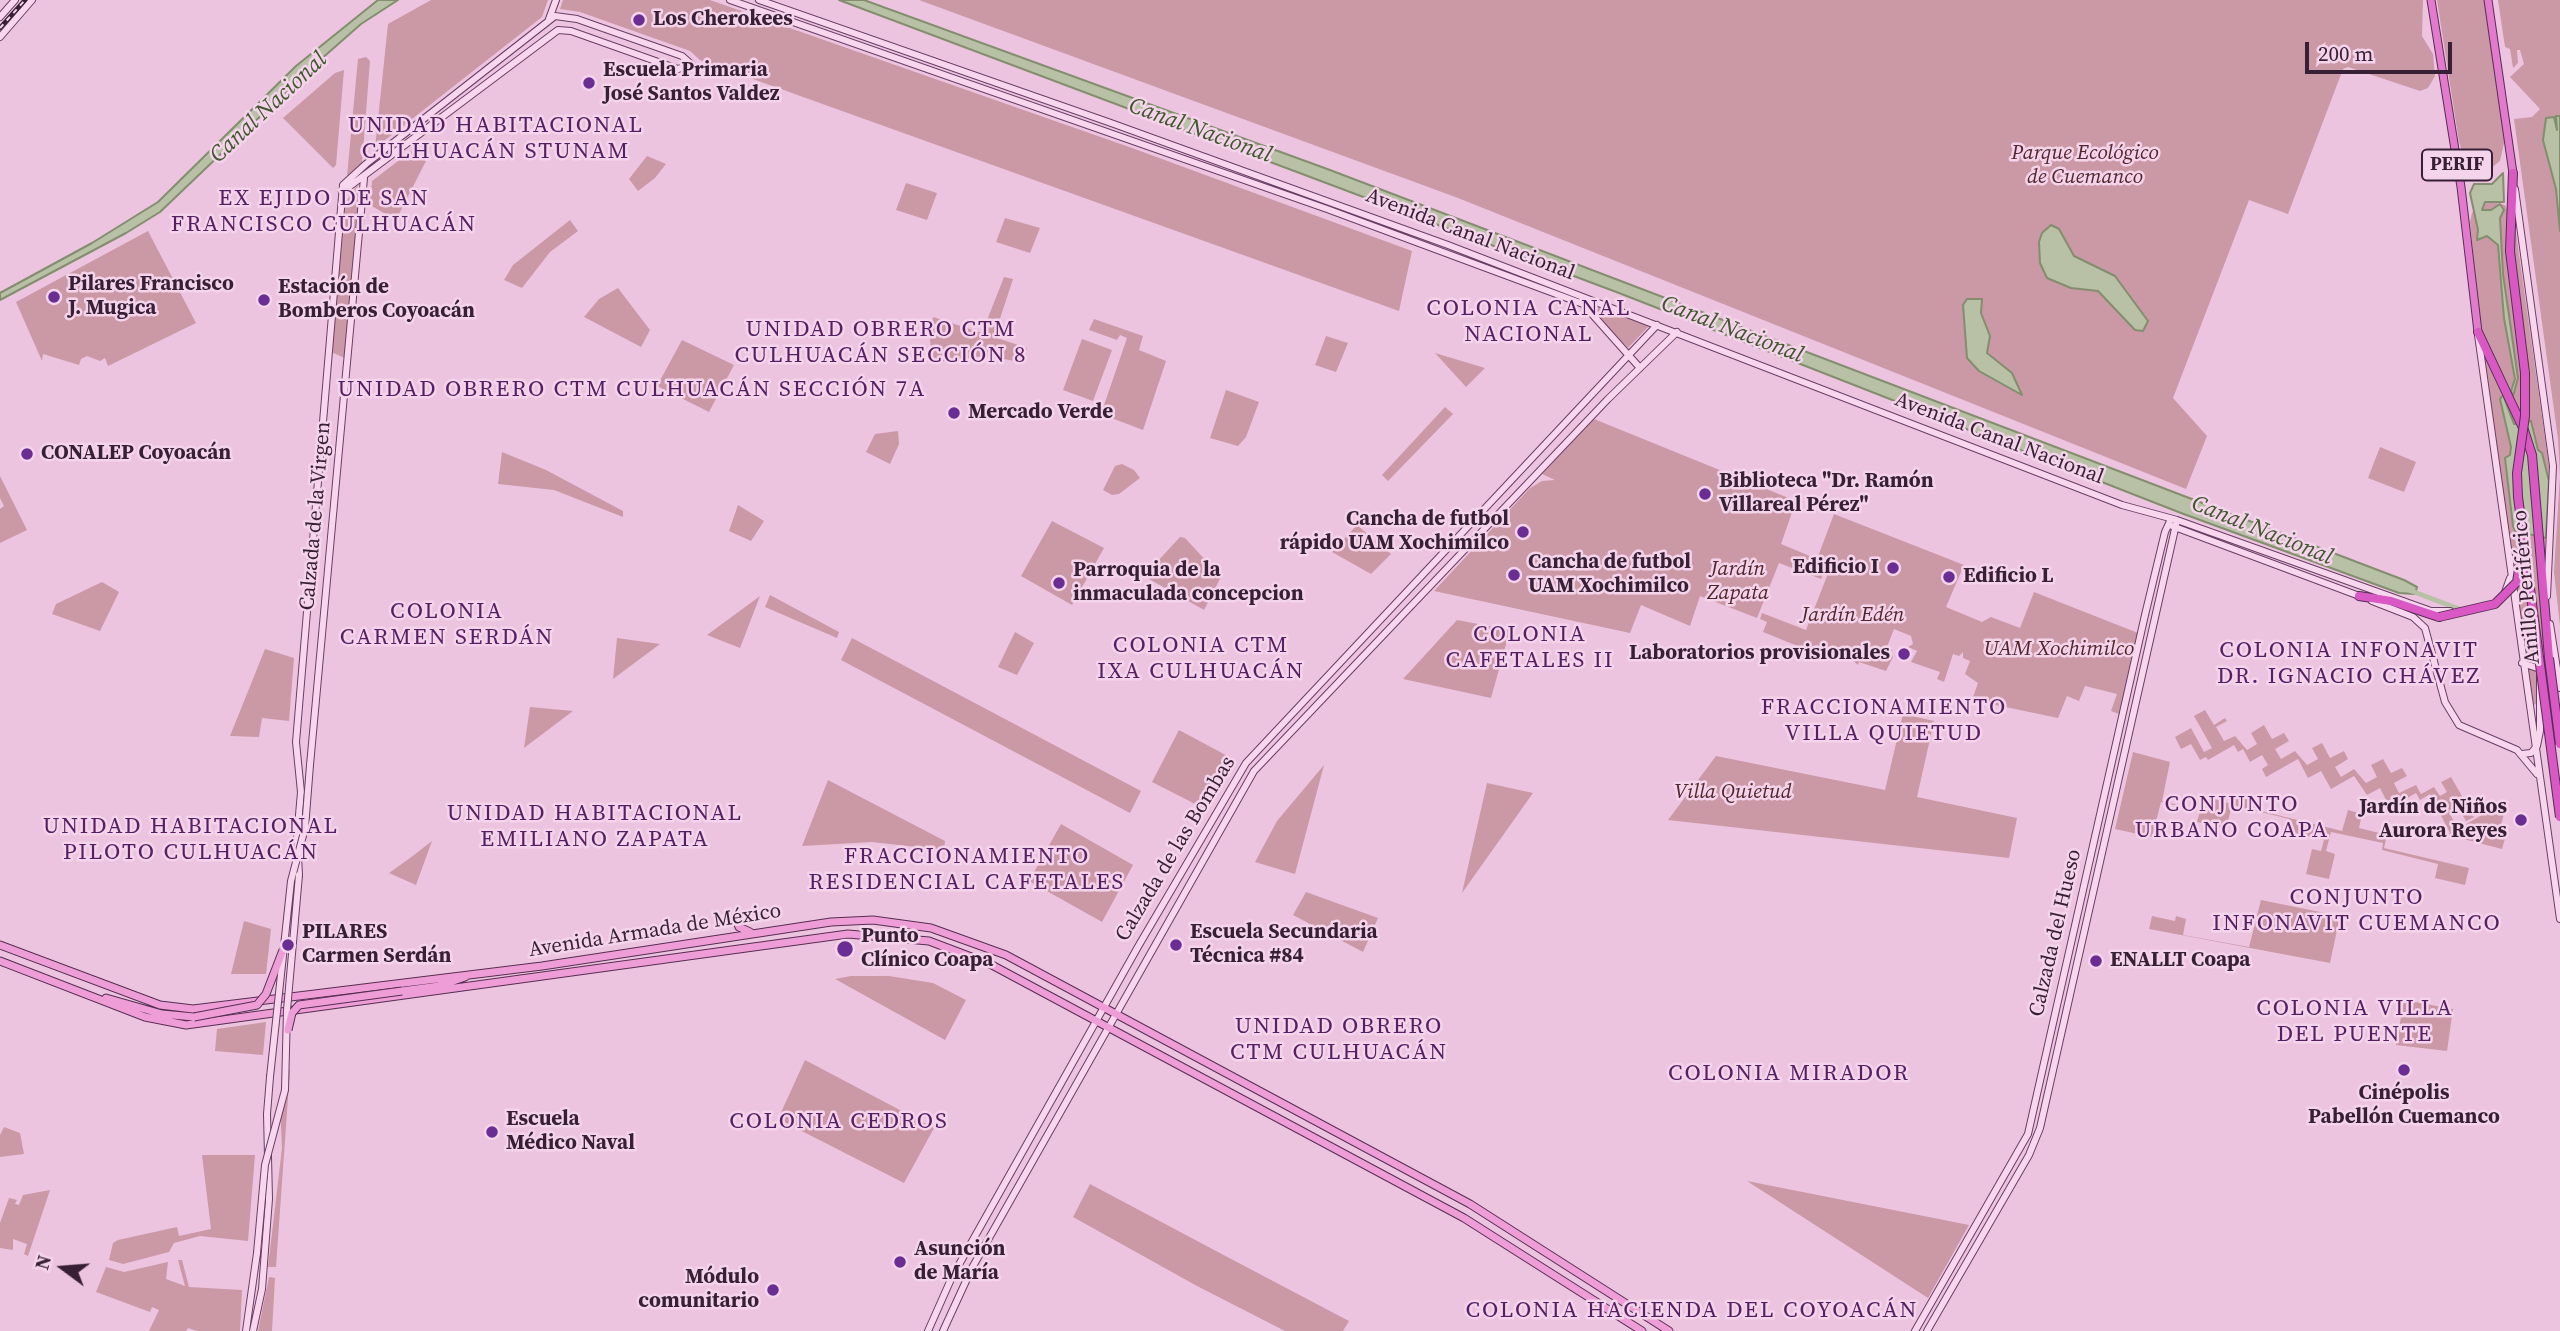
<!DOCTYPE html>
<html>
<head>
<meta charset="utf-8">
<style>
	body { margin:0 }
	#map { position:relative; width:2560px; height:1331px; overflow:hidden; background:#edc4e0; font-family:"Source Serif 4",serif }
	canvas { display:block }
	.north { position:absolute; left:28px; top:1233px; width:70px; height:70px; -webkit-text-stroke:5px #f4d4ea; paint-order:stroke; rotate:286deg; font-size:19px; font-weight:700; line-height:28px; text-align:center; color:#371f35 }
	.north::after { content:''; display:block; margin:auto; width:24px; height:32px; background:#371f35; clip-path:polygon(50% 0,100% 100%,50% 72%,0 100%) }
	.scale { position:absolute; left:2305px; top:42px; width:147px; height:32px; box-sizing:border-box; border:4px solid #371f35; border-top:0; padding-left:9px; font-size:21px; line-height:24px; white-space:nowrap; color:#371f35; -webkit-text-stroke:5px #f4d4ea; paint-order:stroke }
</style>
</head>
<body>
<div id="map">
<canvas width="2560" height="1331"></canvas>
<div class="north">N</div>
<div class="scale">200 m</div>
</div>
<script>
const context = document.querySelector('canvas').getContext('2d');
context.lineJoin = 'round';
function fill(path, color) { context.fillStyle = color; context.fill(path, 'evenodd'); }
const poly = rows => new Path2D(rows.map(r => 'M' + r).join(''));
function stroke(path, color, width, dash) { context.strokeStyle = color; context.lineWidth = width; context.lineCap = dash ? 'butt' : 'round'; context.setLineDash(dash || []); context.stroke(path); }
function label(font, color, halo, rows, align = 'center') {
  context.font = font + ' "Source Serif 4",serif'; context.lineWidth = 5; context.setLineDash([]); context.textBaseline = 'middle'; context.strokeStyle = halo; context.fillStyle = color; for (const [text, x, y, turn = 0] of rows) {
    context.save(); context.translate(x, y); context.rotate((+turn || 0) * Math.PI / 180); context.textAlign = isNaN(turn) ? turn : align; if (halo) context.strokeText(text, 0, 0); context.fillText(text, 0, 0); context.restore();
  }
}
const green = poly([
	[431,0,548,0,542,17,375,148,388,24],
	[563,0,710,0,1132,148,1412,251,1399,311,700,60,690,51,580,12,560,9],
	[919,0,2423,0,2422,36,2433,54,2435,76,2428,88,2420,91,2348,67,2343,69,2288,214,2249,200,2173,398,2207,436,2186,489,1458,198],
	[2437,0,2485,0,2506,134,2500,161,2486,172,2475,170,2466,161,2459,142],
	[2498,0,2560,0,2560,626,2554,572,2560,476,2558,439,2514,119,2532,117,2540,109,2510,77,2524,64,2520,50,2517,50,2518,63,2513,68,2510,49,2505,47],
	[366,57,370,61,362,164,347,176,358,59],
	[344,70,336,165,333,168,283,118,335,73],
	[411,151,426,161,396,220,370,205,372,181],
	[647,156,666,164,655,178,638,191,629,179],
	[906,183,937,193,927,220,896,210],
	[357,186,360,191,345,358,331,352,346,201],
	[2488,201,2505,205,2515,226,2549,466,2543,587,2554,700,2532,705,2483,355,2470,222,2472,213,2478,205],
	[1005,218,1040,228,1030,253,996,242],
	[570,220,578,231,550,252,522,288,504,280,513,265],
	[148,231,196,323,108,366,105,358,100,361,87,356,81,359,79,365,43,354,42,361,16,302],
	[1004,277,1013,279,994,337,1027,348,1022,362,984,356,933,363,930,340,933,317,982,333],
	[618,288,650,330,641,347,584,317,599,299],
	[1596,304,1650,325,1628,348,1594,312],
	[1094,319,1143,336,1139,350,1166,361,1143,430,1101,414,1127,338,1120,335,1117,340,1089,330],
	[1326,336,1348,343,1336,372,1315,365],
	[1082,339,1112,350,1093,401,1063,390],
	[682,340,734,365,709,412,657,386],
	[1435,353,1485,368,1466,387],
	[1226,390,1259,402,1246,437,1238,446,1210,438],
	[1445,407,1453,414,1388,481,1382,475],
	[1594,419,1796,501,1781,544,1817,559,1834,514,1964,565,1946,607,1982,622,1991,617,2020,628,2034,592,2138,633,2119,714,2111,711,2117,694,2085,686,2079,701,2067,696,2058,718,1972,700,1978,683,1965,674,1970,661,1963,658,1963,652,1959,656,1953,654,1944,682,1937,679,1940,672,1911,662,1917,651,1908,647,1913,644,1911,636,1894,629,1887,647,1893,650,1890,651,1893,657,1886,671,1859,662,1858,665,1852,660,1830,655,1831,652,1818,647,1815,653,1763,632,1767,622,1760,619,1762,613,1806,630,1827,576,1823,574,1821,579,1779,563,1757,618,1700,596,1690,626,1641,605,1630,633,1434,591,1530,488,1542,481,1555,480,1542,474],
	[898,431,899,444,890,464,866,452,875,434],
	[2380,447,2416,462,2404,492,2368,478],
	[502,452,546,470,623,511,623,517,554,490,498,484],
	[1122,464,1134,470,1140,478,1119,494,1112,495,1103,490,1115,466],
	[0,476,27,530,0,543,0,509,4,506,0,498],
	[738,505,764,521,751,541,729,531],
	[1052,521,1104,548,1072,605,1021,576],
	[1357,525,1391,554,1371,574,1332,552],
	[1180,537,1185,538,1210,565,1223,573,1204,610,1149,579,1157,562],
	[102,582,119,592,100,631,52,614,56,604],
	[770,595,839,632,837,638,765,607],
	[760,596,740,648,707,635],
	[1457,620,1510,630,1491,698,1403,679],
	[1015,632,1034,643,1017,675,998,667],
	[617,638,660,644,613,679],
	[852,638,1141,791,1130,813,841,660],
	[265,649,294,658,289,721,262,718,259,737,230,736],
	[530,707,573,711,524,748],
	[2205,710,2214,725,2225,718,2227,721,2216,727,2224,741,2235,736,2247,750,2257,744,2251,733,2264,725,2272,739,2284,733,2289,741,2275,749,2281,759,2295,751,2307,765,2318,759,2312,748,2322,743,2330,758,2344,751,2348,759,2335,767,2341,777,2354,769,2366,783,2377,777,2371,765,2383,759,2391,773,2402,768,2407,776,2394,783,2399,793,2416,785,2421,794,2434,787,2440,796,2447,792,2441,782,2451,777,2474,817,2466,821,2459,809,2450,814,2458,829,2502,803,2506,807,2499,832,2506,835,2502,849,2448,835,2450,833,2430,794,2420,800,2416,793,2390,808,2380,788,2367,795,2354,776,2331,789,2321,771,2308,778,2298,759,2266,777,2262,769,2268,765,2262,755,2250,762,2243,749,2238,752,2234,745,2208,760,2206,757,2200,760,2191,744,2181,749,2175,737,2191,728,2204,752,2212,748,2194,716],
	[1903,714,1934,721,1917,797,2017,818,2009,858,1668,820,1716,756,1885,790],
	[1179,730,1235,760,1205,809,1152,782],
	[2133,752,2170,762,2162,801,2200,810,2204,796,2232,804,2234,796,2263,802,2261,811,2342,831,2348,810,2362,814,2359,828,2387,835,2384,848,2469,868,2465,885,2435,878,2438,864,2382,850,2383,843,2331,832,2326,851,2335,854,2329,879,2306,874,2312,849,2321,851,2324,840,2286,831,2289,819,2232,805,2226,829,2197,822,2200,811,2161,802,2152,837,2115,829],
	[1324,765,1295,874,1255,862,1277,821],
	[828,780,945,841,944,850,872,842,802,846],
	[1487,783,1533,793,1462,893],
	[1061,824,1133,865,1102,922,1029,881],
	[432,841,416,885,389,873,410,858],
	[1306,892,1378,918,1363,952,1293,915],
	[2261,900,2340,916,2330,963,2149,929,2152,916,2175,921,2176,916,2186,919,2183,935,2249,947],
	[244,921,271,929,266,974,231,974],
	[851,976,889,976,933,983,966,1000,945,1040,835,979],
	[2404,1000,2453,1009,2447,1051,2396,1045],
	[266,1022,263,1055,215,1051,217,1029],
	[805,1060,934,1128,904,1183,778,1119],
	[283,1070,290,1070,276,1267,268,1267,282,1148,280,1103],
	[4,1127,20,1133,24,1154,0,1157,0,1135],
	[202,1155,255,1155,248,1241,200,1236,174,1243,169,1252,123,1264,109,1260,113,1243,118,1240,177,1227,179,1236,211,1229],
	[1747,1181,1969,1225,1928,1298],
	[1090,1184,1216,1251,1349,1321,1343,1331,1285,1331,1197,1286,1073,1217],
	[50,1190,28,1256,24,1254,27,1244,13,1239,13,1250,0,1248,0,1223,9,1198,17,1200,15,1204,19,1205,23,1195],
	[178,1260,182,1260,189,1287,242,1290,240,1331,197,1331,188,1328,186,1331,149,1331,159,1310,152,1307,150,1312,96,1292,106,1267,124,1272,168,1262,166,1279,185,1286],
	[269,1277,275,1278,272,1331,258,1331]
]);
const water = poly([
	[378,0,398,0,361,24,311,68,160,212,126,233,0,300,0,293,92,243,158,202,296,66,378,0],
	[839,0,864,0,1330,170,2404,580,2417,587,2415,594,2399,593,2181,513,1619,293,839,0],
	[2556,116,2560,116,2560,231,2556,189,2543,140,2546,118,2554,117,2557,130,2556,116],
	[2503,173,2504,202,2485,202,2482,210,2491,210,2500,204,2504,210,2500,218,2503,274,2518,378,2513,396,2511,391,2515,379,2504,318,2498,245,2487,236,2477,240,2478,230,2470,193,2474,184,2492,184,2503,173],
	[2051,225,2059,229,2074,256,2115,276,2148,321,2143,331,2135,330,2098,291,2071,288,2047,278,2040,263,2039,242,2042,233,2051,225],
	[1967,299,1982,299,1981,313,1990,336,1987,353,2012,373,2022,395,1979,371,1967,358,1963,305,1967,299],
	[2503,395,2514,424,2531,421,2538,450,2542,453,2549,481,2546,538,2515,531,2513,526,2505,458,2510,455,2511,447,2500,399,2503,395]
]);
const canal = poly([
	[2409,590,2459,609]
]);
const secondary = poly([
	[730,0,1327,209,1583,304,1640,368],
	[759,0,1111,123,1448,245,2122,505,2177,520,2431,611,2450,611],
	[0,17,15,0],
	[549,19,556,0],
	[0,37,32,0],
	[2515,189,2553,466,2547,596],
	[342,192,558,30,571,31,678,69,692,65],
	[2478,335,2560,919],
	[2172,526,2362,597],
	[2505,592,2510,578],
	[2372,601,2413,617,2425,628,2445,702,2459,725,2517,750,2537,774],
	[2550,624,2560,688],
	[2522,663,2543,670],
	[2522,754,2531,753,2537,746,2540,731,2540,676,2552,665],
	[310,765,364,178],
	[299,875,297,838,301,792,296,742,343,185,366,164,555,16,577,19,682,56,692,65],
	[246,1331,257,1253],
	[253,1331,262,1289,269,1199,267,1114,270,1077],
	[928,1331,952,1277,1139,945,1246,763,1657,325],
	[943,1331,972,1268,1254,771,1608,399,1677,332],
	[1915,1331,2028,1134,2145,615,2165,532,2171,519],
	[1927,1331,2029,1155,2040,1128,2177,520]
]);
const primary = poly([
	[735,917,739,927,750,932],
	[0,945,160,1005,193,1009,542,966,831,922,873,920,931,928,1006,955,1470,1204,1669,1331],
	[0,961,145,1017,186,1025,848,934,929,941,990,964,1464,1218,1642,1331],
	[402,991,439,986,465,977],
	[106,998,162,1014,194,1017]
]);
const trunk = poly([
	[2431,0,2461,187,2478,332],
	[2488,0,2513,173]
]);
const motorway = poly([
	[2513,173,2510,251,2525,373],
	[2478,332,2524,430,2532,455,2549,658],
	[2359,596,2391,601,2439,617]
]);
const rail = poly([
	[0,28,25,0]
]);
const secondaryBridge = poly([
	[270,1077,291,881,305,828,310,765],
	[257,1253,265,1165,285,1090,287,1010,299,875]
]);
const primaryBridge = poly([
	[194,1017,257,1005,266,994,283,950],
	[288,1030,292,1013,299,1005,402,991]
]);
const motorwayBridge = poly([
	[2525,373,2525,416,2517,473,2518,497,2560,817],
	[2439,617,2495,604,2517,582,2521,556],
	[2549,658,2560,744]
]);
const markers = [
	[639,20,7,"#6a2d94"],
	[589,83,7,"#6a2d94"],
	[54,297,7,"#6a2d94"],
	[264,300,7,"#6a2d94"],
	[954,413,7,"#6a2d94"],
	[27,454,7,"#6a2d94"],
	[1705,494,7,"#6a2d94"],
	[1523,532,7,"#6a2d94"],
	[1893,568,7,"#6a2d94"],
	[1514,575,7,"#6a2d94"],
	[1949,577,7,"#6a2d94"],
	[1059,583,7,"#6a2d94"],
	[1904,654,7,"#6a2d94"],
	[2521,820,7,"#6a2d94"],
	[288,945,7,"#6a2d94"],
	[1176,945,7,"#6a2d94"],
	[845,949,9,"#6a2d94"],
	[2096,961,7,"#6a2d94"],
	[2404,1070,7,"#6a2d94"],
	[492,1132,7,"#6a2d94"],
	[900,1262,7,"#6a2d94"],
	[773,1290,7,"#6a2d94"]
];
const shields = [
	[2457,165,70]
];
const shieldNames = [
	["PERIF",2457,165]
];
const poiNames = [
	["Los Cherokees",653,20],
	["Escuela Primaria",603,71],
	["José Santos Valdez",603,95],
	["Pilares Francisco",68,285],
	["J. Mugica",68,309],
	["Estación de",278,288],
	["Bomberos Coyoacán",278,312],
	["Mercado Verde",968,413],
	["CONALEP Coyoacán",41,454],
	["Biblioteca \"Dr. Ramón",1719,482],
	["Villareal Pérez\"",1719,506],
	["Cancha de futbol",1509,520,"right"],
	["rápido UAM Xochimilco",1509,544,"right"],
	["Cancha de futbol",1528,563],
	["UAM Xochimilco",1528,587],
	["Edificio I",1879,568,"right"],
	["Parroquia de la",1073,571],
	["inmaculada concepcion",1073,595],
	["Edificio L",1963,577],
	["Laboratorios provisionales",1890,654,"right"],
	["Jardín de Niños",2507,808,"right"],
	["Aurora Reyes",2507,832,"right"],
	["PILARES",302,933],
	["Carmen Serdán",302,957],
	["Escuela Secundaria",1190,933],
	["Técnica #84",1190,957],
	["Punto",861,937],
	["Clínico Coapa",861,961],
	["ENALLT Coapa",2110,961],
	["Cinépolis",2404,1094,"center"],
	["Pabellón Cuemanco",2404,1118,"center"],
	["Escuela",506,1120],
	["Médico Naval",506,1144],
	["Asunción",914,1250],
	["de María",914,1274],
	["Módulo",759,1278,"right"],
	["comunitario",759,1302,"right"]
];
const parkNames = [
	["Parque Ecológico",2085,154],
	["de Cuemanco",2085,178],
	["Jardín",1738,570],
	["Zapata",1738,594],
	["Jardín Edén",1853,616],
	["UAM Xochimilco",2059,650],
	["Villa Quietud",1733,793]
];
const streetNames = [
	["Avenida Canal Nacional",1470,235,21],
	["Avenida Canal Nacional",1999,439,21],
	["Calzada de la Virgen",316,516,-85],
	["Anillo Periférico",2527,587,-95],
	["Calzada de las Bombas",1176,849,-59],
	["Avenida Armada de México",655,931,-9],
	["Calzada del Hueso",2056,933,-77]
];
const waterNames = [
	["Canal Nacional",269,108,-43],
	["Canal Nacional",1200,131,20],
	["Canal Nacional",1732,330,21],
	["Canal Nacional",2262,531,22]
];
const neighbourhoodNames = [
	["UNIDAD HABITACIONAL",496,126],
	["CULHUACÁN STUNAM",496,152],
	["EX EJIDO DE SAN",324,199],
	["FRANCISCO CULHUACÁN",324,225],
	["COLONIA CANAL",1529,309],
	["NACIONAL",1529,335],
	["UNIDAD OBRERO CTM",881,330],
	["CULHUACÁN SECCIÓN 8",881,356],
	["UNIDAD OBRERO CTM CULHUACÁN SECCIÓN 7A",632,390],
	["COLONIA",447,612],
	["CARMEN SERDÁN",447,638],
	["COLONIA",1530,635],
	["CAFETALES II",1530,661],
	["COLONIA CTM",1201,646],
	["IXA CULHUACÁN",1201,672],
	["COLONIA INFONAVIT",2349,651],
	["DR. IGNACIO CHÁVEZ",2349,677],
	["FRACCIONAMIENTO",1884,708],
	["VILLA QUIETUD",1884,734],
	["CONJUNTO",2232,805],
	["URBANO COAPA",2232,831],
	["UNIDAD HABITACIONAL",595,814],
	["EMILIANO ZAPATA",595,840],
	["UNIDAD HABITACIONAL",191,827],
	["PILOTO CULHUACÁN",191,853],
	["FRACCIONAMIENTO",967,857],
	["RESIDENCIAL CAFETALES",967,883],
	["CONJUNTO",2357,898],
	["INFONAVIT CUEMANCO",2357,924],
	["COLONIA VILLA",2355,1009],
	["DEL PUENTE",2355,1035],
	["UNIDAD OBRERO",1339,1027],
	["CTM CULHUACÁN",1339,1053],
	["COLONIA MIRADOR",1789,1074],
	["COLONIA CEDROS",839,1122],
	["COLONIA HACIENDA DEL COYOACÁN",1692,1311]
];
fill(green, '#cb98a6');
fill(water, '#b8c0a6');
stroke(water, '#828e6d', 2);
stroke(canal, '#b8c0a6', 5);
stroke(secondary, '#693e64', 8);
stroke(primary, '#552f52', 9);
stroke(trunk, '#552f52', 9);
stroke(motorway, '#552f52', 10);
stroke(secondary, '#f8d7ee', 6);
stroke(primary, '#ef9dd7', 7);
stroke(trunk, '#e47ace', 7);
stroke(motorway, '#d958c4', 8);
stroke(rail, '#371f35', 4.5);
stroke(rail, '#f4d4ea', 2, [5]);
stroke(secondaryBridge, '#693e64', 8, []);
stroke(primaryBridge, '#552f52', 9, []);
stroke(motorwayBridge, '#552f52', 10, []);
stroke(secondaryBridge, '#f8d7ee', 6);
stroke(primaryBridge, '#ef9dd7', 7);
stroke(motorwayBridge, '#d958c4', 8);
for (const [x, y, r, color] of markers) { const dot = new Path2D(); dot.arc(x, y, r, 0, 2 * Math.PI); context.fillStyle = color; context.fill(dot); stroke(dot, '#f4d4ea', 2.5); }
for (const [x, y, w] of shields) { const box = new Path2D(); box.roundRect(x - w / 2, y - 15.5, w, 31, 5); context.fillStyle = '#f4d4ea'; context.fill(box); stroke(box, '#371f35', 2); }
label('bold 19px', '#371f35', null, shieldNames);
label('bold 21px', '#371f35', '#f4d4ea', poiNames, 'left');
label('italic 21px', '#53262c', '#f4d4ea', parkNames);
label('21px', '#371f35', '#f4d4ea', streetNames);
label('italic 23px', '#41572e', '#f4d4ea', waterNames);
context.letterSpacing = '2px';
label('23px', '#561f63', '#f4d4ea', neighbourhoodNames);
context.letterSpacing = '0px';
</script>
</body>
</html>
